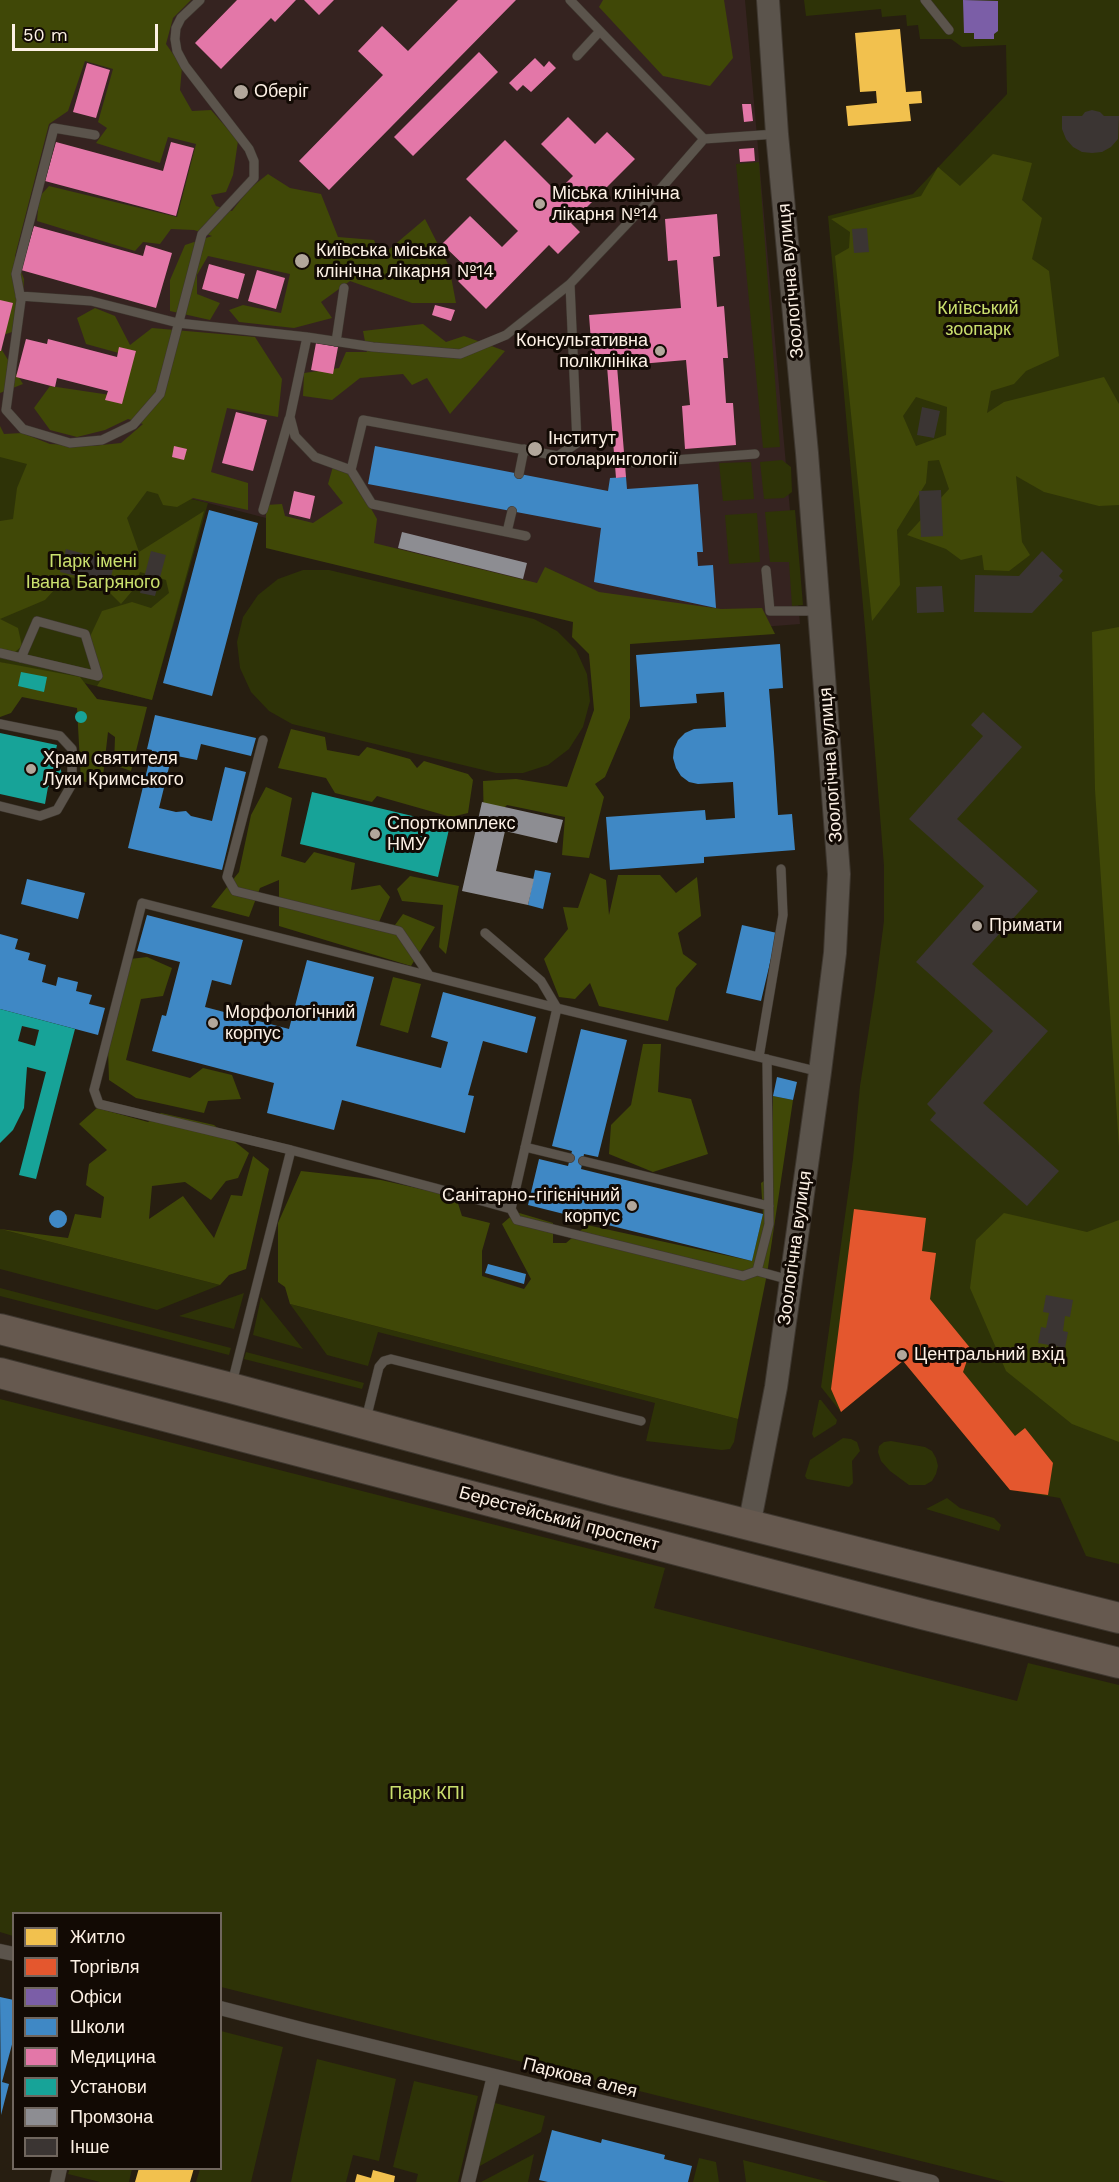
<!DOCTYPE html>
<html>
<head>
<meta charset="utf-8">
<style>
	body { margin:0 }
	#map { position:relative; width:1119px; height:2182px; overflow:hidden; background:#271e11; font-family:"Work Sans",sans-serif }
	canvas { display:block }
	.legend { position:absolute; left:12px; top:1912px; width:210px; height:258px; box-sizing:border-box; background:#120a04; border:2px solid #70665e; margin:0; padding:8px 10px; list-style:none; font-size:18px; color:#fdf1e5 }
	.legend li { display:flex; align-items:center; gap:12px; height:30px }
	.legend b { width:30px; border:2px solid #70665e }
	.scale { position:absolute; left:12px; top:24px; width:146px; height:27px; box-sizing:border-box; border:3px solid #fdf1e5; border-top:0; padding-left:8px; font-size:18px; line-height:21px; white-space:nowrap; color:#fdf1e5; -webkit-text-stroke:4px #120a04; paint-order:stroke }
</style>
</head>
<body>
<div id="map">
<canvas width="1119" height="2182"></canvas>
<ul class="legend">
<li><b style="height:16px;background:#f2c14e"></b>Житло</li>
<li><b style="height:16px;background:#e4572e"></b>Торгівля</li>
<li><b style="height:16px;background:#7b5ea7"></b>Офіси</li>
<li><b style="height:16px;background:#3f88c5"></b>Школи</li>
<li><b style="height:16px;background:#e377a8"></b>Медицина</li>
<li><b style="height:16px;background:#17a398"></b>Установи</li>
<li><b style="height:16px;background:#8d8d92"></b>Промзона</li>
<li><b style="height:16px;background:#3b3533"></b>Інше</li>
</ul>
<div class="scale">50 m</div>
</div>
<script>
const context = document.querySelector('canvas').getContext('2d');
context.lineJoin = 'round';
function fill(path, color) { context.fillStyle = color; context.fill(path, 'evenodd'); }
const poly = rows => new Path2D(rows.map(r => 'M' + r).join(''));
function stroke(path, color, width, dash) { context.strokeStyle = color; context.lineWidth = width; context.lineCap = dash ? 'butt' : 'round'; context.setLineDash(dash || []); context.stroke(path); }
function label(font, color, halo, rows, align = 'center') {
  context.font = font + ' "Work Sans",sans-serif'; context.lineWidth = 6; context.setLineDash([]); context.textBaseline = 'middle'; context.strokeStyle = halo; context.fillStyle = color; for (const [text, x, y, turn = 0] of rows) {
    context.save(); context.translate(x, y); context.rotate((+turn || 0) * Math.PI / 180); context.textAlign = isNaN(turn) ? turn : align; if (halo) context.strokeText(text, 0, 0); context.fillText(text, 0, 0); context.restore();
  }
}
const medical = poly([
	[59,0,745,0,800,624,724,630,626,611,208,503,0,452,0,225]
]);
const green = poly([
	[804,0,1119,0,1119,1564,1086,1556,1060,1498,1010,1490,903,1361,841,1412,821,1387,853,1159,860,1086,875,990,884,921,884,866,866,639,828,216,913,194,1007,94,1006,45,962,47,951,39,920,39,918,25,907,26,906,15,882,17,881,9,806,16],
	[759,162,780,447,763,448,736,164],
	[0,452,208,503,152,700,0,662],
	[782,460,791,467,792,492,784,498,764,499,760,462],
	[751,462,754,499,723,501,719,463],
	[795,510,803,605,792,606,789,562,770,562,765,512],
	[757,513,760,562,729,564,725,515],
	[303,570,329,570,534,619,557,631,576,650,587,674,590,701,583,727,569,749,548,765,523,773,496,773,292,724,269,711,251,692,240,668,237,642,243,617,258,595,278,579],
	[0,1229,220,1285,157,1310,0,1269],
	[0,1288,231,1348,229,1355,0,1296],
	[244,1293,234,1329,179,1316],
	[261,1297,303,1349,253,1335],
	[290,1304,738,1419,734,1442,730,1449,722,1450,646,1441,655,1403,378,1332,368,1366,327,1355],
	[246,1352,364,1383,362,1389,244,1359],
	[0,1399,665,1568,654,1608,1017,1701,1028,1663,1119,1685,1119,2182,1005,2182,221,1987,220,1914,14,1914,13,1936,0,1932],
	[819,1400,821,1400,837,1420,836,1424,814,1438,812,1434],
	[843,1438,851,1439,857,1442,860,1451,852,1461,853,1483,849,1487,807,1479,805,1476,810,1460],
	[891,1441,925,1447,932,1451,936,1458,938,1466,936,1474,932,1481,925,1485,909,1485,890,1471,881,1461,878,1452,879,1446,884,1442],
	[947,1498,960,1508,994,1518,1001,1525,999,1531,926,1509],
	[221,2031,283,2047,251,2182,196,2182,200,2169,220,2168],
	[317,2059,396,2079,379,2161,353,2155,346,2182,291,2182],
	[414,2081,478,2096,458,2182,416,2182,418,2174,393,2167],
	[495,2103,545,2116,541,2132,478,2167],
	[534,2154,528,2182,481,2182],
	[699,2158,716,2162,719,2182,693,2182],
	[743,2160,829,2182,746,2182],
	[70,2168,132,2168,132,2169,129,2182,100,2182,68,2174]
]);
const forest = poly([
	[0,0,191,0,173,18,166,44,182,67,180,90,192,111,211,110,238,141,233,175,226,192,211,195,216,206,232,211,249,189,268,174,290,188,321,194,338,237,374,240,380,257,425,219,449,266,456,303,412,303,350,281,321,302,332,318,294,328,239,322,229,310,243,305,281,313,290,274,208,256,197,275,197,294,220,303,210,320,170,311,170,280,185,245,212,236,194,230,171,229,160,244,143,242,135,251,37,221,39,197,49,186,177,217,196,144,168,137,160,163,96,143,107,128,98,122,113,69,85,61,68,111,49,124,15,256,24,279,21,329,0,336],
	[603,0,724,0,733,58,710,86,663,76,599,7],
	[993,154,1032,163,1022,200,1042,218,1032,259,1049,271,1059,356,1026,371,1014,384,991,391,987,413,1004,402,1104,377,1119,404,1119,505,1099,506,1044,492,1016,476,1022,542,1030,555,1009,571,984,570,982,555,961,560,946,549,907,535,949,489,939,460,928,461,926,483,897,530,900,585,872,621,835,256,849,248,850,232,831,219,921,196,938,167,960,186],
	[916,397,947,407,946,435,916,446,903,416],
	[95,308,115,316,130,345,152,328,255,337,282,379,278,417,227,408,211,472,248,483,248,510,193,498,177,507,163,505,158,494,147,491,127,518,139,552,204,511,152,700,97,686,102,678,87,643,102,611,132,602,151,608,169,593,166,580,140,572,133,590,121,604,103,586,67,576,45,600,0,619,18,628,22,646,9,657,0,654,0,521,13,519,17,488,27,464,0,457,0,426,4,434,22,433,50,444,92,446,121,443,143,424,128,419,105,430,77,437,50,430,34,408,50,386,117,396,126,355,86,344,77,318],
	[423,324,446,342,464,336,505,351,450,414,427,378,412,385,403,374,360,378,332,400,303,396,304,373,339,368,346,352,367,352,363,331],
	[0,347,23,384,0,393],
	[334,463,351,474,377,519,374,543,537,583,545,567,599,592,721,609,762,608,775,634,630,644,630,718,605,777,595,784,604,797,589,858,562,855,565,817,507,805,484,828,483,781,516,779,567,787,594,710,589,654,572,637,573,622,266,548,266,505,282,504,285,516,313,523,343,503,328,484],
	[1119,627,1119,1147,1095,790,1092,632],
	[0,662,80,677,97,699,147,707,131,771,114,765,115,737,108,732,102,785,81,781,77,708,22,697,11,713,0,717],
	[291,729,325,737,327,750,359,756,367,747,410,759,417,768,424,761,468,774,473,780,468,813,451,817,377,796,372,802,335,793,326,778,278,768],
	[266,787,292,798,281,856,305,863,314,852,355,863,351,890,380,885,390,897,379,922,395,925,403,914,435,927,411,966,279,926,279,880,260,888,249,917,211,907,239,872,251,815],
	[590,873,606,880,609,915,618,875,660,875,676,893,697,877,701,916,678,933,683,954,697,964,676,988,668,1021,599,1006,590,983,575,999,559,997,544,959,568,929,563,907,578,908],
	[410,876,459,886,446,954,439,947,443,905,402,901,397,889],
	[147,957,172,968,163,996,141,999,126,1060,190,1078,203,1068,232,1075,241,1099,208,1101,204,1113,136,1098,109,1080,108,1049,130,959],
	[393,977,421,984,408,1033,380,1025],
	[643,1044,661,1044,658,1092,691,1099,708,1154,653,1172,609,1154,611,1125,631,1105],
	[773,1096,793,1100,767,1274,738,1419,290,1304,285,1287,278,1282,278,1223,301,1171,381,1180,456,1197,462,1216,490,1223,482,1251,482,1276,524,1289,531,1279,502,1224,516,1212,553,1223,553,1243,566,1243,587,1225,752,1261,763,1214,761,1183,771,1176],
	[97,1108,148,1122,161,1113,214,1125,249,1153,238,1178,226,1181,211,1200,185,1182,152,1186,149,1219,183,1196,214,1238,231,1195,242,1196,253,1156,269,1169,246,1269,229,1275,220,1285,0,1229,68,1238,75,1214,101,1218,104,1197,86,1185,89,1164,107,1150,79,1124],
	[1004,1213,1087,1232,1119,1220,1119,1442,1072,1424,1006,1371,970,1288,976,1240]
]);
const homes = poly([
	[900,29,906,92,921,91,922,103,909,104,911,121,848,126,846,106,877,103,876,91,860,92,855,33],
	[139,2168,194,2168,190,2182,135,2182],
	[373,2170,395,2176,394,2182,355,2182,357,2174,371,2178]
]);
const shops = poly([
	[854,1209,926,1218,922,1251,936,1253,930,1299,971,1349,963,1372,1015,1436,1025,1428,1053,1463,1048,1495,1010,1490,903,1361,841,1412,831,1389]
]);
const offices = poly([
	[963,0,998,1,998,31,994,34,994,39,974,39,974,33,964,33]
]);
const schools = poly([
	[375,446,608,491,610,478,626,477,627,489,698,484,703,552,697,552,698,566,713,565,716,608,594,582,601,528,368,484],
	[209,510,258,523,212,696,163,683],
	[780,644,783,688,769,689,774,752,778,815,792,814,795,850,704,857,704,863,610,870,606,817,705,810,706,820,735,818,733,782,698,784,689,782,681,776,676,768,673,758,674,749,678,740,685,733,694,729,726,727,724,692,696,694,697,703,640,707,636,655],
	[155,715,256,738,251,756,201,744,197,760,172,755,159,808,176,812,186,811,191,816,212,821,225,767,246,772,222,870,128,848,152,750,147,749],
	[535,870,551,873,543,909,528,905],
	[27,879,85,893,78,919,21,904],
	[147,915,243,940,231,985,212,980,205,1007,289,1029,307,960,374,977,356,1046,441,1068,448,1042,431,1037,443,992,536,1017,527,1053,483,1041,468,1095,474,1096,465,1133,342,1100,334,1130,267,1113,274,1083,152,1051,162,1015,166,1016,180,962,137,951],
	[742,925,777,933,761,1001,726,993],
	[0,934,18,939,15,949,30,953,28,960,46,965,42,982,56,986,58,977,78,982,76,991,92,995,89,1004,105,1008,98,1035,0,1009],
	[581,1029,627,1040,598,1157,584,1154,581,1169,763,1214,752,1261,528,1205,539,1159,568,1166,572,1151,552,1146],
	[777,1077,797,1082,793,1100,773,1096],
	'49 1219a9 9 0 1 1 18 0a9 9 0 1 1-18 0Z',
	[488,1264,526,1274,524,1284,485,1273],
	[0,1997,14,2000,14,2037,2,2082,9,2084,1,2115],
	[552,2130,601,2143,602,2139,665,2155,664,2159,692,2166,688,2182,548,2182,539,2180]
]);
const health = poly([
	[237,0,296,0,275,22,271,18,221,69,195,43],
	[304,0,334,0,319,15],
	[458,0,516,0,329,190,299,161,383,75,358,51,382,26,408,51],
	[479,52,498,72,413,156,394,137],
	[535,58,544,67,549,61,556,68,531,92,523,85,517,91,509,83],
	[87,63,110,70,96,118,73,112],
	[742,104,751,104,753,121,744,122],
	[568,117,595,144,607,132,635,159,571,223,580,232,558,254,549,245,486,309,458,281,469,270,442,244,470,216,502,247,518,231,466,179,505,140,557,192,573,176,541,144],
	[56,142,163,171,171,142,194,148,176,216,45,181],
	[754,148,755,161,740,162,739,149],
	[717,214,720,256,713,257,717,307,724,306,728,358,723,358,726,403,733,403,736,445,685,449,682,406,690,405,686,360,617,366,626,477,616,478,607,366,593,368,589,315,681,308,677,260,668,261,665,219],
	[34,226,143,256,146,245,172,253,156,308,21,270],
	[209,264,245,274,238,299,202,289],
	[257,270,285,278,276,309,248,301],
	[0,300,13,303,1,351,0,351],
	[435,305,455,310,451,321,432,315],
	[26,339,47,344,48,339,117,357,119,347,136,351,122,404,105,400,108,391,57,378,55,387,16,377],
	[316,343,338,347,333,374,311,370],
	[236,412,267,420,253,471,222,463],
	[174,446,187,449,184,460,172,457],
	[294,491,315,496,310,519,289,514]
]);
const public = poly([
	[21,672,47,677,44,692,18,686],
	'75 717a6 6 0 1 1 12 0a6 6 0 1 1-12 0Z',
	[0,733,57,745,53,763,60,767,63,778,59,784,48,787,45,804,0,794],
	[312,792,450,825,438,877,300,844],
	[0,1009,75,1029,36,1179,19,1175,46,1072,27,1067,24,1108,13,1130,0,1143],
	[22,1026,39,1030,35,1046,18,1041]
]);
const industry = poly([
	[402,532,527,563,523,579,398,548],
	[482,802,563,820,557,843,505,831,496,871,534,879,528,905,462,891]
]);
const building = poly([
	[1092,110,1100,112,1104,116,1119,116,1118,139,1111,147,1102,152,1092,153,1082,152,1073,147,1066,139,1062,129,1062,116,1082,116,1085,112],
	[867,228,869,252,854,253,852,229],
	[922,407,940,411,934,438,917,435],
	[941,490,943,536,921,537,919,491],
	[66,549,115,562,109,584,60,572],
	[151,551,166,555,155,596,140,593],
	[1042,551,1063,571,1059,576,1063,580,1032,613,974,612,975,575,1019,576],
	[942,586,944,612,917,613,916,587],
	[983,712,1022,747,957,819,1038,891,972,964,1048,1031,983,1103,1059,1171,1027,1206,930,1120,936,1113,927,1104,993,1031,916,962,984,886,909,819,983,736,971,725],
	[1046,1295,1073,1300,1070,1317,1065,1316,1063,1331,1068,1332,1065,1348,1038,1343,1041,1327,1046,1328,1049,1313,1043,1312]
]);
const service = poly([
	[570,0,704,139],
	[925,0,949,30],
	[577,56,600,31],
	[95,135,54,128,16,274,21,300,6,410,23,429,70,443,102,440,133,425,160,394,202,234,254,178,254,161,249,149,185,66,177,51,175,39,176,28,181,18,200,0],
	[20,296,91,301,178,323,307,337,373,347,460,354,506,335,570,284,663,186,704,139,776,134],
	[307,337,290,417,295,436,315,457,351,470],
	[336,342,344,288],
	[634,463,755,454],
	[519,474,524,449],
	[263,510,289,419],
	[507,532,512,511],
	[526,536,372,504,351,470,363,420,558,456,577,443,570,284],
	[766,570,770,611,819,611],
	[0,653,98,676,85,634,37,621,21,658],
	[0,724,60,736,72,749,72,784,57,810,40,816,0,806],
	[263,740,227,877,235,891,399,931,429,975],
	[485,933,541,981,557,1008,511,1209],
	[759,1057,783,915,781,869],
	[767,1059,769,1224,757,1271,743,1276,517,1220,511,1209,435,1188,291,1150,99,1104,94,1090,142,903,557,1008,820,1072],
	[525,1147,570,1158],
	[583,1161,769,1206],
	[757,1271,790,1280],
	[232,1383,291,1150],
	[366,1419,379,1367,384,1361,391,1359,641,1421]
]);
const pedestrian = poly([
	[0,1951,14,1954],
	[220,2008,305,2030,932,2182],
	[57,2182,60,2168],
	[468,2182,494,2076]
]);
const tertiary = poly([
	[749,1526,776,1387,820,1072,835,953,839,874,807,453,777,134,768,0]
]);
const primary = poly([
	[0,1329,231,1388,614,1491,1119,1618],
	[0,1373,922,1614,1119,1663]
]);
const markers = [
	[241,92,8,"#b2a79b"],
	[540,204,6,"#b2a79b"],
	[302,261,8,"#b2a79b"],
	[660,351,6,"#b2a79b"],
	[535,449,8,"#b2a79b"],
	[31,769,6,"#b2a79b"],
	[375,834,6,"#b2a79b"],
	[977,926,6,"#b2a79b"],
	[213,1023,6,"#b2a79b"],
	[632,1206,6,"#b2a79b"],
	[902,1355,6,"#b2a79b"]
];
const poiNames = [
	["Оберіг",254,92],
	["Міська клінічна",552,194],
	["лікарня №14",552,215],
	["Київська міська",316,251],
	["клінічна лікарня №14",316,272],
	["Консультативна",648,341,"right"],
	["поліклініка",648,362,"right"],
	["Інститут",548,439],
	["отоларингології",548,460],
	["Храм святителя",43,759],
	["Луки Кримського",43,780],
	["Спорткомплекс",387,824],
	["НМУ",387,845],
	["Примати",989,926],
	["Морфологічний",225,1013],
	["корпус",225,1034],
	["Санітарно-гігієнічний",620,1196,"right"],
	["корпус",620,1217,"right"],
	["Центральний вхід",914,1355]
];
const streetNames = [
	["Зоологічна вулиця",791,281,-95],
	["Зоологічна вулиця",831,765,-94],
	["Зоологічна вулиця",795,1248,-82],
	["Берестейський проспект",559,1519,15],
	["Паркова алея",580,2078,14]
];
const parkNames = [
	["Київський",978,309],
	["зоопарк",978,330],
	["Парк імені",93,562],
	["Івана Багряного",93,583],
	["Парк КПІ",427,1794]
];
fill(medical, '#352320');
fill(green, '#2e3307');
fill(forest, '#404807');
fill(homes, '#f2c14e');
fill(shops, '#e4572e');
fill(offices, '#7b5ea7');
fill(schools, '#3f88c5');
fill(health, '#e377a8');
fill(public, '#17a398');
fill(industry, '#8d8d92');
fill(building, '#3b3533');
stroke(service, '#3e372f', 10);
stroke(pedestrian, '#3e372f', 15);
stroke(tertiary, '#3e372f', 24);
stroke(primary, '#3e372f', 32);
stroke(service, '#5b544c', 9);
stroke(pedestrian, '#5b544c', 14);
stroke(tertiary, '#5b544c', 22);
stroke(primary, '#66594f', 30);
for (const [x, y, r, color] of markers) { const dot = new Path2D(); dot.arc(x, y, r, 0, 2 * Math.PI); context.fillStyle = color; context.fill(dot); stroke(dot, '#120a04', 2); }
label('18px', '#fdf1e5', '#120a04', poiNames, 'left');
label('18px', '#fdf1e5', '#120a04', streetNames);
label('18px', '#cbe06e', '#120a04', parkNames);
</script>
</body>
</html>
